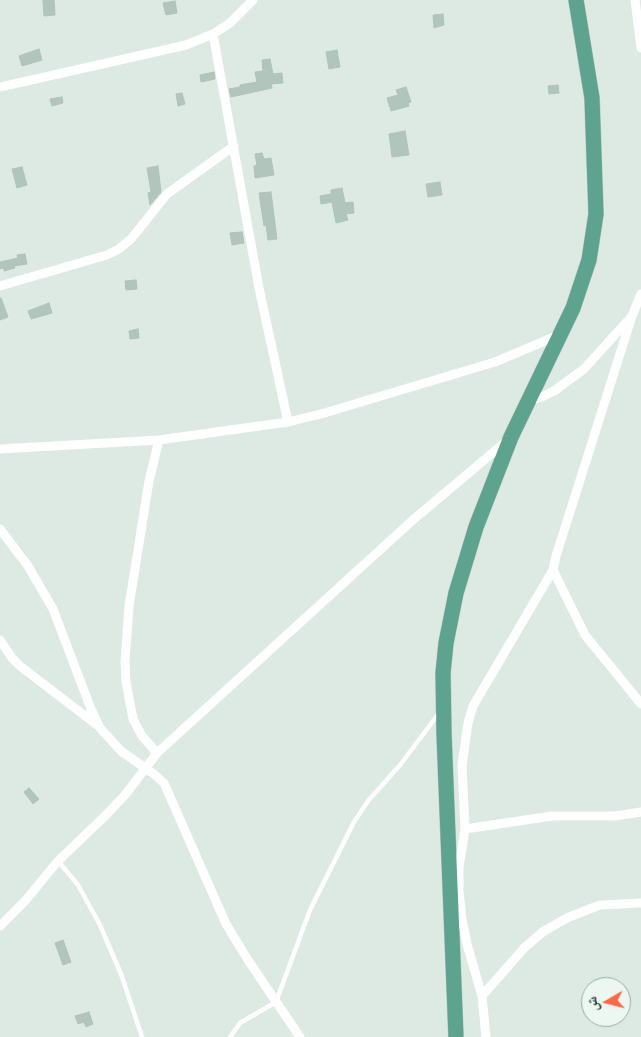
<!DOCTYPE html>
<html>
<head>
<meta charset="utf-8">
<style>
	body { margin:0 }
	#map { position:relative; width:641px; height:1037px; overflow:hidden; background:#dceae3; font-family:"Exo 2","Noto Naskh Arabic",sans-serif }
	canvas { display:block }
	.north { position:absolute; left:581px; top:977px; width:50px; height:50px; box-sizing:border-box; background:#ecf7f1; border:1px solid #99aba4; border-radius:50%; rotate:262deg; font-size:14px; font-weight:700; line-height:20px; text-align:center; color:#1d3a30 }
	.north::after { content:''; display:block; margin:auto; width:18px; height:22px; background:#fc6947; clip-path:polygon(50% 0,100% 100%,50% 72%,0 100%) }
</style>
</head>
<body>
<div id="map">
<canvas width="641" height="1037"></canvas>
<div class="north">ش</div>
</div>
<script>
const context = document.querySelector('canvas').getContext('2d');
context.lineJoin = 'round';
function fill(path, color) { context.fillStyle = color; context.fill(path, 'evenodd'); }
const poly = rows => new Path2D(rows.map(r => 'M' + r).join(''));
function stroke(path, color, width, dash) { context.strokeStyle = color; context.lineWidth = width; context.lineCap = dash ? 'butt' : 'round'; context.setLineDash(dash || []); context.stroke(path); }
const building = poly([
	[43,0,54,0,55,15,44,16,43,0],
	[175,1,177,13,166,15,163,3,175,1],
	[443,14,444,25,434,28,433,15,443,14],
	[39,49,42,60,22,66,19,56,39,49],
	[337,50,340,67,329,69,326,52,337,50],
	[270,59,273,74,282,73,283,83,271,84,272,88,231,97,229,89,240,87,240,85,257,82,255,72,263,71,262,60,270,59],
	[214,72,215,79,201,82,200,75,214,72],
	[558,85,559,93,549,94,548,86,558,85],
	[406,87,411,102,408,103,409,106,391,111,387,98,398,95,396,90,406,87],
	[182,93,185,104,178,106,176,94,182,93],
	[62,97,63,103,52,106,50,99,62,97],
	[405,131,409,155,392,157,389,134,405,131],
	[262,153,264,159,271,158,274,175,255,178,254,166,257,165,255,154,262,153],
	[158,166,161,192,150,205,148,193,151,192,147,168,158,166],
	[22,167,27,185,17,188,12,169,22,167],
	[440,182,442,195,428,197,426,184,440,182],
	[342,188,345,203,353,202,354,213,346,214,348,220,336,223,332,202,321,204,320,196,331,194,331,190,342,188],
	[271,192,277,239,268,240,266,225,264,226,259,193,271,192],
	[242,232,244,243,232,245,230,233,242,232],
	[25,254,27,264,14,266,15,268,4,271,4,268,0,269,0,262,18,258,17,255,25,254],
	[136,280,137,289,126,290,125,281,136,280],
	[1,298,8,317,0,320,0,299,1,298],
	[49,303,52,313,31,319,28,311,49,303],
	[138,329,139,338,130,339,129,331,138,329],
	[29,788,39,799,33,804,24,792,29,788],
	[63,940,71,962,63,965,55,943,63,940],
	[89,1012,93,1024,86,1027,84,1022,78,1024,75,1016,89,1012]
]);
const lane = poly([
	[59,862,78,885,100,925,121,974,142,1037],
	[230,1037,240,1023,276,1002,310,910,354,822,368,801,400,765,439,713]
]);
const street = poly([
	[635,0,641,48],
	[213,34,259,288,288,422],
	[0,87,186,45,213,34,230,23,253,0],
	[0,286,107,255,119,249,131,239,167,194,234,146],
	[528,400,542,397,554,391,584,369,632,316,641,294],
	[0,449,159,440,288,422,321,414,495,362,559,335],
	[0,529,28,566,53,609,91,709,100,728,121,751,155,775,164,783,226,924,248,960,300,1037],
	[553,570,585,635,641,704],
	[0,640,12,658,20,666,97,725],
	[157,753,142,736,133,719,126,682,125,662,129,606,149,481,159,440],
	[465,829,552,816,615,816,641,812],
	[0,926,25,901,58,861,105,816,125,795,157,753,414,519,508,440],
	[482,996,525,947,544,931,569,917,600,905,641,903],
	[486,1037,482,996,467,944,462,919,459,892,459,867,465,829,462,765,468,723,473,706,553,570,556,556,632,316]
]);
const primary = poly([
	[456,1037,444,734,443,673,446,643,456,593,476,527,511,437,573,308,589,260,596,214,592,98,576,0]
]);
fill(building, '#b1c5bc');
stroke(building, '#aec4ba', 1);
stroke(primary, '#bbc4c1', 16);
stroke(lane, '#fff', 4.5);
stroke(street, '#fff', 9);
stroke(primary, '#5da38d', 15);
</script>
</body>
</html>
